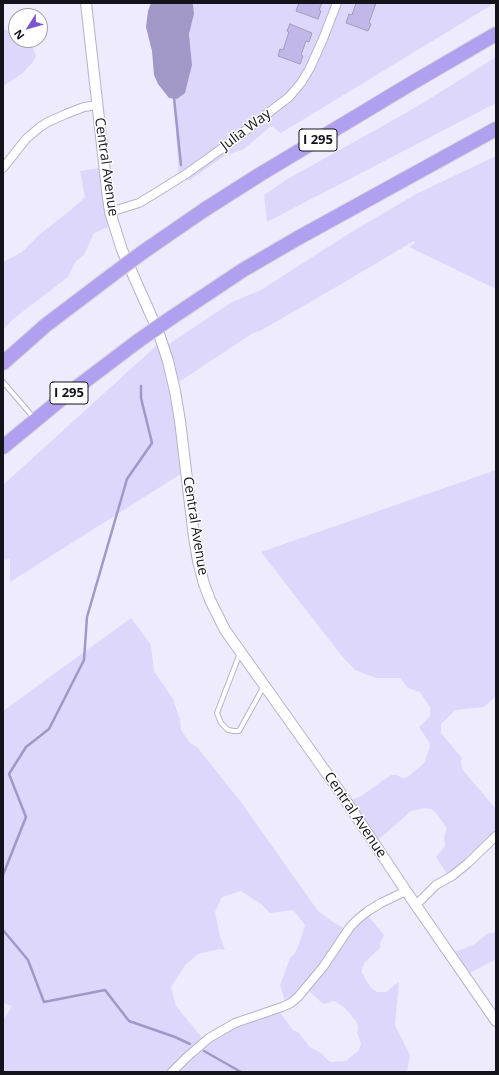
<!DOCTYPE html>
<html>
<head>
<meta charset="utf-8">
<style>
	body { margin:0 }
	#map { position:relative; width:499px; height:1075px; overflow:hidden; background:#eeebfe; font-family:"Open Sans",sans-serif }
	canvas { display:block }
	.frame { position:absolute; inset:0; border:4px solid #14121a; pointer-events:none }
	.north { position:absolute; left:8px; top:8px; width:40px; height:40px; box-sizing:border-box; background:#fff; border:1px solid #a1a0a3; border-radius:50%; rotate:233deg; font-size:11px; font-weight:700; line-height:16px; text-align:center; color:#14121a }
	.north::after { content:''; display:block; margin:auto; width:14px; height:18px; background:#7b55cf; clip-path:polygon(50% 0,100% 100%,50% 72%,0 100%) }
</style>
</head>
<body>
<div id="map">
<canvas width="499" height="1075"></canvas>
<div class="frame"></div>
<div class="north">N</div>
</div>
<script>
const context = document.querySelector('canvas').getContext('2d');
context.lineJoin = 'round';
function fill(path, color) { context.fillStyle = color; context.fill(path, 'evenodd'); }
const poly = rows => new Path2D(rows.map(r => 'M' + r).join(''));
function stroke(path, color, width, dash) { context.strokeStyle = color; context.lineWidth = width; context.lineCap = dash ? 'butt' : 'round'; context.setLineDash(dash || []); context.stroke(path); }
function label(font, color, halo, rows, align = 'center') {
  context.font = font + ' "Open Sans",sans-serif'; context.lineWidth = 3; context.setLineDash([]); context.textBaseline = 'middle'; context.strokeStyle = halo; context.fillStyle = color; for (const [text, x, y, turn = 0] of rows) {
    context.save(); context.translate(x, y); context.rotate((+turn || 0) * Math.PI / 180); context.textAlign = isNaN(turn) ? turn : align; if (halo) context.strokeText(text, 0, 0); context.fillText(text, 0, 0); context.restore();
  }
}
const green = poly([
	[192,3,495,3,281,133,271,126,244,149,224,156,190,180,179,180,174,99,177,99,192,65,189,34,194,14,193,5],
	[3,29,12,32,16,31,16,40,30,40,36,56,33,62,27,68,23,73,5,85,3,84],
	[496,57,496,103,267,222,264,195,286,180,418,106],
	[496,156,496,289,409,247,415,243,414,241,343,283,260,331,253,333,176,384,187,470,10,582,10,559,3,560,3,485,156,346,162,343,166,346,232,302,261,290,345,236,416,194],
	[106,167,113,225,94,233,84,255,76,261,68,277,12,320,3,330,3,262,22,252,39,235,72,209,85,197,80,171],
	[496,470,496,696,484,707,455,710,441,724,441,733,462,758,461,762,462,769,496,809,496,835,449,877,436,857,445,846,444,837,446,831,446,827,436,813,431,809,425,808,411,811,377,841,349,801,361,796,391,775,397,775,402,778,408,777,424,763,430,747,429,742,419,727,430,716,430,707,420,692,408,688,400,678,376,678,355,670,341,655,261,552],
	[131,618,151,645,154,671,173,699,180,720,181,730,190,743,197,747,241,802,318,911,333,922,347,930,366,913,384,935,380,943,380,948,365,962,362,968,362,973,371,988,377,992,386,992,399,982,395,1025,410,1055,407,1072,3,1072,3,1021,12,1006,3,1003,3,711],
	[241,891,261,904,270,913,293,910,305,925,299,944,295,953,290,958,280,985,286,1004,306,988,323,1004,334,1001,344,1007,355,1020,358,1026,357,1033,361,1043,359,1050,346,1061,330,1062,321,1053,310,1047,299,1033,293,1030,278,1010,234,1023,204,1040,176,1006,171,987,186,964,198,954,220,949,225,950,220,936,215,912,222,897],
	[488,933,496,933,496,959,468,974,452,953,475,944]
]);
const water = poly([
	[151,3,192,3,193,5,194,14,189,34,192,65,185,93,177,99,169,98,158,84,154,75,152,51,146,27,148,11]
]);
const stream = poly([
	[174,98,181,165],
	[3,875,26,817,9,774,26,747,49,729,84,660,87,617,127,479,152,443,141,398,141,386],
	[3,930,28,960,44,1002,105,990,129,1021,175,1037,190,1044],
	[204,1051,241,1072]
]);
const building = poly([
	[299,3,322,3,319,10,321,11,318,19,296,11,299,3],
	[356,3,376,3,369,23,371,24,368,31,346,23,349,14,352,15,356,3],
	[290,24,312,33,309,42,306,41,301,55,303,56,300,64,278,56,280,49,283,50,289,32,287,31,290,24]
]);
const service = poly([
	[3,382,34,418],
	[240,653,217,713,221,723,228,730,234,731,239,731,264,686]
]);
const minor = poly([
	[3,168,26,139,40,127,48,122,66,114,84,107,98,105],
	[110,212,139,203,154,194,186,174,224,147,289,97,301,83,310,68,323,39,337,3],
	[416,905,436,885,452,876,468,863,496,836],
	[172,1072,187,1057,209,1038,235,1023,282,1007,291,1003,298,997,323,967,350,927,358,919,368,911,381,903,406,891]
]);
const tertiary = poly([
	[86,3,107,190,110,212,122,250,158,331,168,361,175,391,180,421,194,537,198,561,204,584,210,600,225,630,340,792,406,891,496,1021]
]);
const motorway = poly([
	[143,252,204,210,259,175,412,83,496,34],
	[171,318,243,270,298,238,496,129],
	[3,363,46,325,112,275],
	[3,447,60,400,138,341]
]);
const motorwayBridge = poly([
	[112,275,143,252],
	[138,341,171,318]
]);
const shields = [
	[318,140,38],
	[69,393,38]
];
const shieldNames = [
	["I 295",318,140],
	["I 295",69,393]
];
const streetNames = [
	["Julia Way",246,130,-37],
	["Central Avenue",106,167,82],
	["Central Avenue",195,526,81],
	["Central Avenue",355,815,56]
];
fill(green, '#ded7fc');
fill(water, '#a298c8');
stroke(stream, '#a298c8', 2.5);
fill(building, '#c1b7e9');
stroke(building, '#a39fb5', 1);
stroke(service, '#b6b2c9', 6);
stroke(minor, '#b6b2c9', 10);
stroke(tertiary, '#b6b2c9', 12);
stroke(motorway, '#d5d4d6', 16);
stroke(service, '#fff', 4);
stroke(minor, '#fff', 8);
stroke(tertiary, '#fff', 10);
stroke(motorway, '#b19fef', 14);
stroke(motorwayBridge, '#d5d4d6', 16, []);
stroke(motorwayBridge, '#b19fef', 14);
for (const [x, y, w] of shields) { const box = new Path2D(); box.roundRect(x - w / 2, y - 11, w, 22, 3); context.fillStyle = '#fff'; context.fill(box); stroke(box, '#14121a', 1); }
label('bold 13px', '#14121a', null, shieldNames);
label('14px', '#14121a', '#fff', streetNames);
</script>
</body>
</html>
